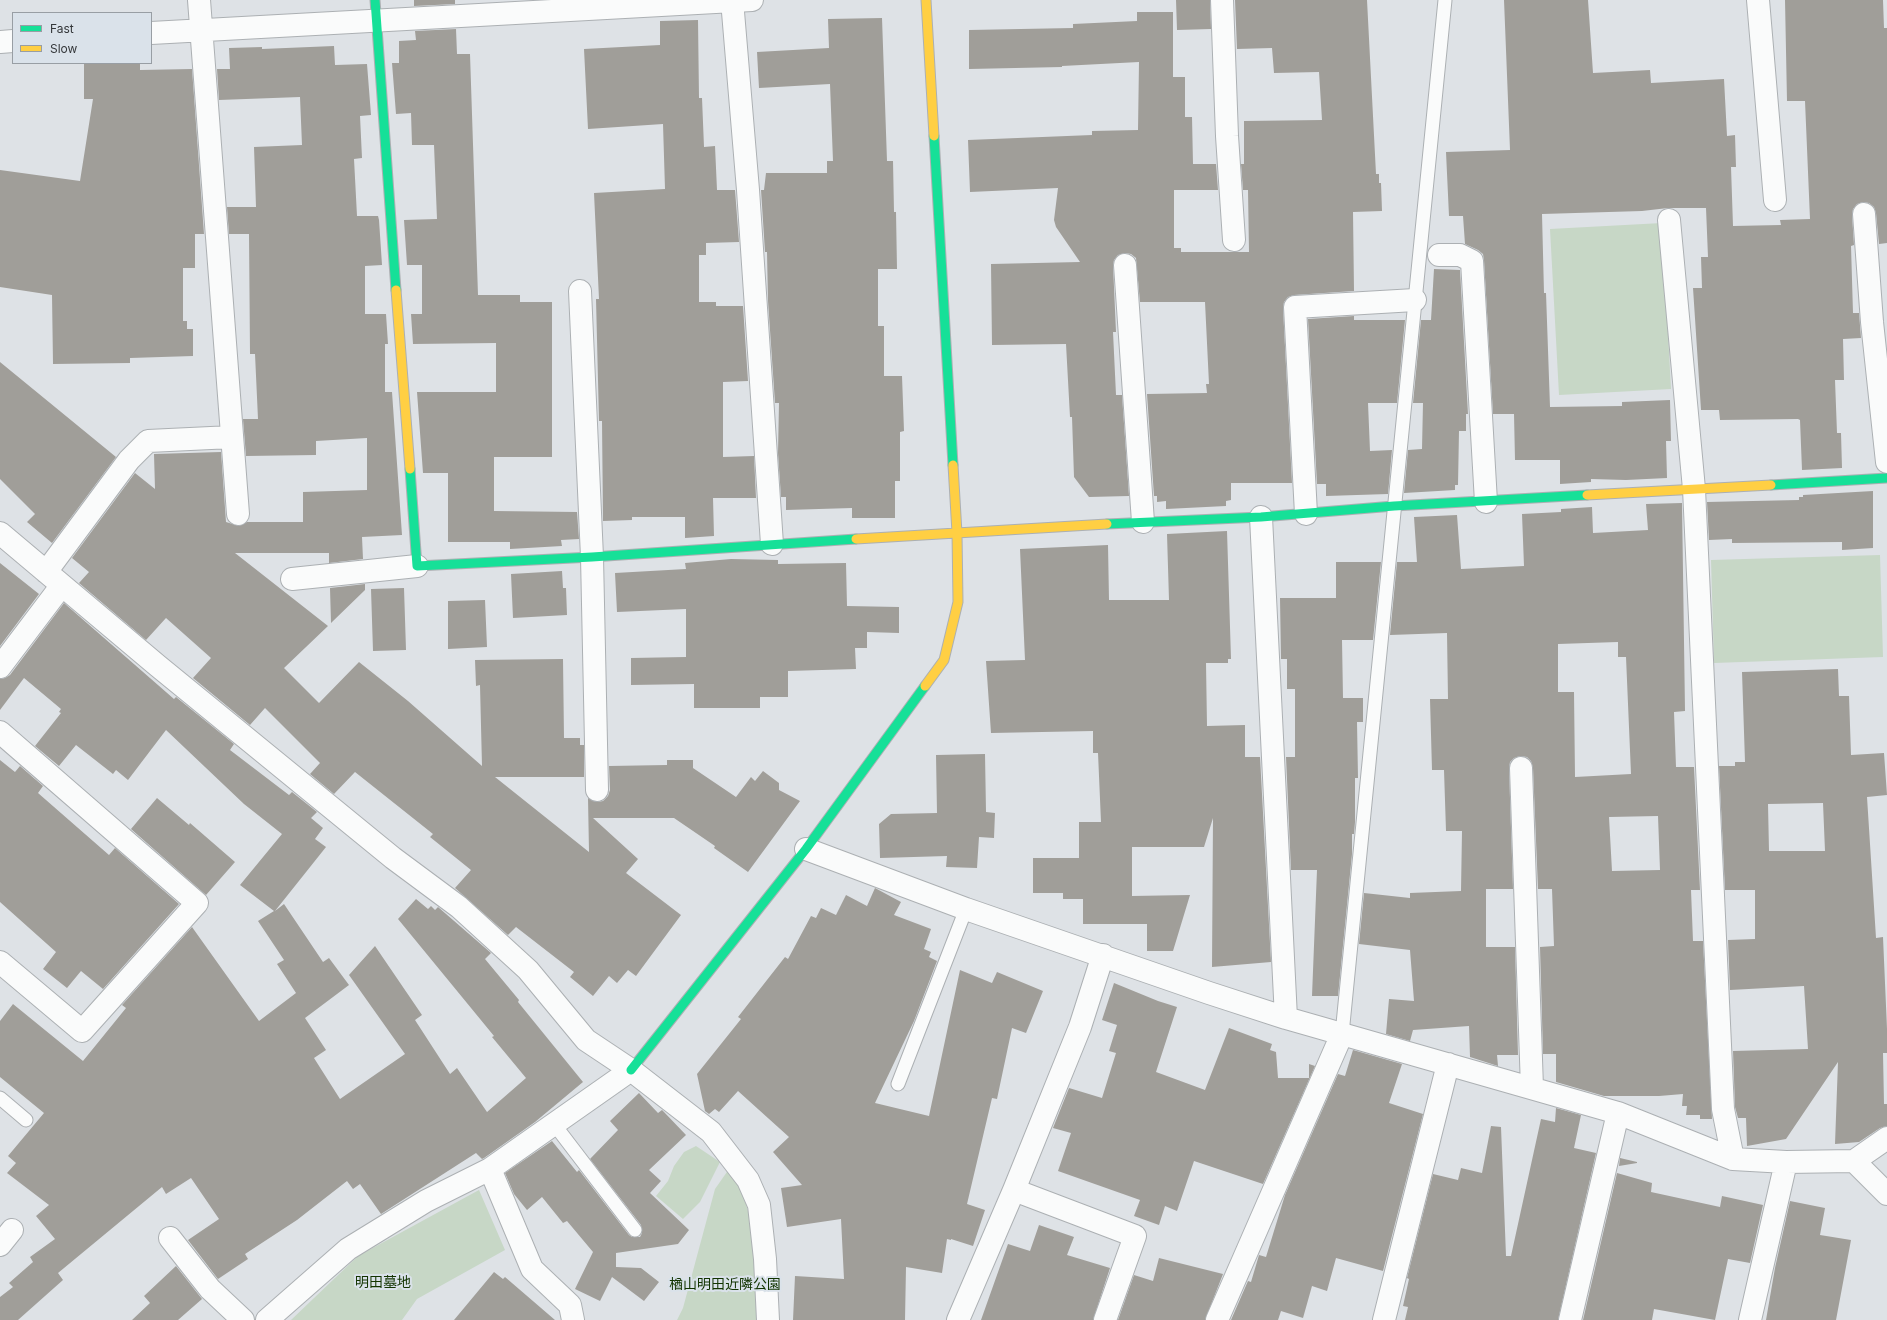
<!DOCTYPE html>
<html>
<head>
<meta charset="utf-8">
<style>
	body { margin:0 }
	#map { position:relative; width:1887px; height:1320px; overflow:hidden; background:#dee2e6; font-family:Inter,sans-serif }
	canvas { display:block }
	.legend { position:absolute; left:12px; top:12px; width:140px; height:52px; box-sizing:border-box; background:#dae2ea; border:1px solid #989ea4; margin:0; padding:5px 7px; list-style:none; font-size:12px; color:#34373a }
	.legend li { display:flex; align-items:center; gap:8px; height:20px }
	.legend b { width:20px; border:1px solid #989ea4 }
</style>
</head>
<body>
<div id="map">
<canvas width="1887" height="1320"></canvas>
<ul class="legend">
<li><b style="height:5px;background:#16e098"></b>Fast</li>
<li><b style="height:5px;background:#ffcf43"></b>Slow</li>
</ul>
</div>
<script>
const context = document.querySelector('canvas').getContext('2d');
context.lineJoin = 'round';
function fill(path, color) { context.fillStyle = color; context.fill(path, 'evenodd'); }
const poly = rows => new Path2D(rows.map(r => 'M' + r).join(''));
function stroke(path, color, width, dash) { context.strokeStyle = color; context.lineWidth = width; context.lineCap = dash ? 'butt' : 'round'; context.setLineDash(dash || []); context.stroke(path); }
function label(font, color, halo, rows, align = 'center') {
  context.font = font + ' Inter,"Noto Sans JP",sans-serif'; context.lineWidth = 4; context.setLineDash([]); context.textBaseline = 'middle'; context.strokeStyle = halo; context.fillStyle = color; for (const [text, x, y, turn = 0] of rows) {
    context.save(); context.translate(x, y); context.rotate((+turn || 0) * Math.PI / 180); context.textAlign = isNaN(turn) ? turn : align; if (halo) context.strokeText(text, 0, 0); context.fillText(text, 0, 0); context.restore();
  }
}
const green = poly([
	[1662,223,1671,389,1559,395,1550,229],
	[1880,555,1883,657,1714,663,1711,560],
	[696,1146,720,1162,700,1202,683,1219,656,1196,668,1181,674,1166,684,1152],
	[729,1169,741,1184,758,1251,762,1320,677,1320,683,1308,715,1189],
	[479,1190,505,1250,417,1299,402,1320,291,1320,358,1256]
]);
const building = poly([
	[414,0,455,0,455,4,414,6],
	[1176,0,1210,0,1211,29,1177,30],
	[1235,0,1367,0,1376,174,1379,174,1379,183,1381,183,1382,211,1353,212,1354,291,1294,295,1288,297,1284,302,1283,308,1292,483,1231,483,1231,500,1226,501,1226,506,1166,509,1166,501,1157,502,1157,496,1154,496,1147,394,1207,393,1206,384,1209,384,1205,302,1140,302,1136,258,1131,254,1125,253,1118,255,1114,260,1113,265,1116,332,1113,332,1116,395,1122,395,1129,496,1089,497,1074,477,1072,417,1070,417,1066,344,992,345,991,264,1080,262,1056,227,1054,220,1058,188,970,192,968,140,1092,135,1092,131,1138,130,1139,62,1062,66,1062,67,969,69,969,30,1073,28,1073,24,1137,21,1137,12,1173,12,1173,77,1185,77,1185,117,1192,117,1193,164,1216,164,1218,190,1174,190,1174,248,1181,248,1181,252,1249,252,1248,190,1243,190,1241,164,1244,164,1244,121,1322,120,1319,72,1274,73,1272,48,1237,49],
	[1504,0,1588,0,1593,73,1650,70,1651,83,1724,79,1727,136,1735,135,1736,167,1731,167,1733,226,1781,225,1780,220,1810,219,1805,101,1787,101,1785,0,1883,0,1884,28,1887,28,1887,243,1879,244,1876,213,1874,207,1869,203,1863,202,1857,204,1853,209,1852,215,1854,245,1851,246,1853,313,1859,313,1861,338,1843,339,1844,380,1835,380,1837,433,1841,433,1842,468,1802,470,1800,420,1798,419,1720,420,1719,410,1701,410,1693,288,1702,288,1701,257,1708,257,1706,208,1668,208,1642,211,1542,214,1544,293,1546,293,1550,407,1622,406,1622,402,1670,400,1671,441,1666,441,1667,478,1626,480,1591,479,1591,482,1560,484,1560,460,1515,460,1514,414,1493,414,1484,260,1483,254,1478,250,1465,244,1463,216,1449,216,1446,152,1510,150],
	[882,18,887,161,893,161,894,212,896,212,897,269,878,269,878,326,884,326,884,376,902,376,904,431,900,432,900,481,895,481,895,518,852,518,852,508,786,510,786,497,781,497,778,453,779,403,775,403,768,301,767,252,765,252,761,190,764,190,766,173,827,173,827,161,833,161,830,84,759,88,757,52,829,48,828,19],
	[698,20,699,98,702,98,704,147,715,146,717,190,735,190,739,242,706,243,706,255,699,255,699,302,716,302,716,306,743,306,748,381,723,382,723,457,754,456,756,498,713,498,714,536,685,538,685,517,632,517,632,520,603,521,602,421,599,421,596,299,599,299,594,193,665,189,663,124,588,129,584,49,660,45,660,21],
	[456,29,457,54,470,54,478,295,520,295,520,302,552,302,552,457,494,457,494,511,577,512,579,539,561,540,562,546,510,549,510,542,448,542,448,473,423,473,417,392,496,392,496,343,413,344,411,314,422,314,422,265,407,265,404,220,437,219,434,145,412,145,411,113,396,114,392,63,399,63,399,41,416,40,415,31],
	[334,46,335,65,367,64,371,115,360,116,362,158,354,159,357,216,378,216,379,220,382,265,365,266,365,314,386,314,388,344,385,344,385,392,392,392,402,535,362,537,363,559,329,563,329,553,235,553,328,626,284,668,319,703,359,662,408,701,482,766,480,685,476,686,475,660,563,659,564,738,580,738,580,745,584,745,584,777,495,777,589,852,588,798,598,802,603,801,608,796,610,790,609,766,667,765,667,760,693,760,693,768,736,797,751,777,755,781,763,771,779,783,779,790,800,801,748,872,714,848,715,846,674,818,593,818,638,859,626,873,681,915,636,976,628,970,617,983,609,976,593,996,570,977,574,972,516,927,508,935,455,888,471,870,430,837,433,834,355,772,334,794,310,774,320,763,265,708,250,725,193,678,211,658,166,618,146,640,79,583,89,572,72,558,135,473,155,489,154,454,221,452,226,522,239,526,247,522,303,522,303,492,367,490,367,438,316,441,316,455,246,456,243,419,258,419,255,354,250,354,249,234,229,234,227,207,256,207,254,147,302,145,300,97,219,100,217,69,230,69,229,48,262,47,262,49],
	[84,63,140,63,140,70,192,69,204,234,195,234,195,268,183,268,183,321,187,321,187,329,193,329,193,356,130,358,130,363,53,364,52,295,0,287,0,170,80,181,93,99,84,99],
	[1434,269,1460,270,1468,414,1466,414,1466,431,1459,431,1458,485,1455,485,1455,490,1404,493,1408,450,1422,449,1423,403,1413,403,1421,320,1431,320],
	[1354,316,1354,320,1405,320,1397,403,1368,403,1370,451,1392,450,1388,494,1326,496,1326,484,1317,484,1308,319],
	[0,362,116,457,52,543,27,522,35,514,0,479],
	[1873,491,1873,548,1842,550,1842,542,1732,543,1732,539,1709,540,1707,502,1799,500,1799,497,1803,497,1803,495],
	[1682,503,1685,711,1674,712,1676,767,1694,767,1700,890,1691,890,1693,941,1703,941,1712,1119,1700,1119,1700,1115,1686,1115,1687,1106,1682,1106,1683,1094,1659,1096,1604,1096,1556,1082,1556,1054,1543,1054,1540,947,1554,946,1552,889,1538,889,1533,768,1531,761,1527,757,1520,756,1514,758,1510,762,1509,768,1513,889,1486,889,1486,947,1515,947,1518,1055,1497,1055,1498,1066,1470,1057,1469,1026,1413,1030,1410,1041,1386,1034,1389,999,1414,1001,1410,950,1359,944,1364,893,1410,898,1410,893,1461,891,1462,831,1446,831,1444,770,1432,770,1430,699,1448,699,1447,633,1390,635,1397,562,1417,562,1414,517,1457,515,1461,569,1524,566,1522,514,1561,512,1561,509,1592,507,1593,533,1648,530,1646,504],
	[1618,642,1618,657,1626,657,1631,774,1575,777,1574,692,1558,692,1558,644],
	[1658,816,1660,870,1612,871,1609,817],
	[1227,531,1231,659,1228,659,1228,663,1206,663,1207,726,1245,725,1245,757,1260,757,1271,962,1212,967,1213,818,1204,847,1132,847,1132,896,1190,895,1173,951,1147,951,1147,924,1083,924,1083,899,1063,899,1063,893,1033,893,1033,858,1079,858,1079,822,1101,822,1098,753,1093,753,1093,731,991,733,986,661,1025,660,1020,549,1108,545,1109,600,1169,600,1167,534],
	[731,559,778,560,778,564,846,563,847,606,899,607,899,633,867,632,867,648,855,648,856,669,788,671,788,697,760,697,760,708,694,708,694,684,631,685,631,658,686,657,686,609,617,612,615,573,686,569,685,563],
	[1336,562,1381,562,1373,640,1342,640,1343,698,1363,698,1363,722,1357,722,1358,778,1355,778,1355,822,1354,834,1352,834,1352,854,1338,996,1312,996,1317,870,1291,870,1286,757,1295,757,1295,689,1287,689,1287,659,1281,659,1280,598,1336,598],
	[0,563,39,594,0,646],
	[562,571,563,588,566,588,567,615,513,618,511,574],
	[365,584,365,590,331,623,330,588],
	[404,588,406,650,373,651,371,589],
	[485,600,487,647,448,649,448,601],
	[64,603,174,699,176,697,234,744,230,750,289,795,292,792,317,812,311,818,323,828,315,839,326,847,275,911,284,904,323,962,329,958,349,985,305,1018,326,1050,314,1058,340,1099,405,1054,349,975,375,946,422,1015,415,1020,450,1074,457,1068,487,1112,526,1078,492,1037,494,1036,398,919,416,899,428,909,431,906,435,910,438,907,491,953,485,959,519,1000,518,1002,583,1082,535,1122,484,1158,482,1159,476,1153,381,1214,360,1184,353,1189,347,1181,297,1220,245,1254,248,1259,218,1279,188,1240,219,1219,191,1178,166,1194,162,1187,58,1273,63,1280,18,1320,0,1320,0,1297,13,1287,9,1283,33,1262,30,1257,55,1239,36,1216,49,1205,7,1173,16,1163,8,1156,44,1113,0,1077,0,1021,13,1004,83,1061,126,1008,122,1005,192,927,259,1021,296,993,277,964,284,960,258,921,274,911,240,885,282,834,244,804,166,730,128,780,116,770,113,774,76,745,59,766,35,746,61,713,59,712,61,709,24,678,0,710,0,679,5,678,10,675],
	[1838,669,1839,696,1849,696,1851,755,1884,753,1887,795,1867,797,1876,938,1883,937,1887,1029,1887,1053,1883,1053,1884,1104,1887,1104,1887,1126,1880,1128,1859,1142,1835,1144,1838,1062,1786,1139,1747,1146,1746,1118,1738,1118,1735,1107,1733,1051,1808,1049,1804,986,1730,990,1728,940,1755,939,1755,890,1725,890,1719,766,1735,766,1735,762,1745,762,1742,672],
	[1823,803,1825,851,1769,851,1768,804],
	[985,754,986,812,995,813,994,838,979,837,977,868,946,867,947,856,880,858,879,824,891,814,937,813,936,755],
	[0,760,15,772,20,766,43,786,38,793,109,855,115,848,179,904,103,989,81,971,67,988,43,969,56,952,0,902],
	[157,798,189,825,190,823,235,862,206,895,131,829],
	[875,888,901,902,894,915,931,929,924,949,931,952,929,957,937,961,914,1021,875,1103,929,1116,960,970,992,983,997,972,1043,991,1026,1033,1012,1028,997,1099,992,1098,967,1204,985,1210,973,1246,951,1239,951,1240,947,1239,942,1273,906,1267,905,1320,793,1320,795,1276,844,1279,841,1219,787,1227,781,1188,802,1185,773,1152,789,1137,738,1091,719,1112,715,1109,709,1114,705,1111,697,1074,741,1019,738,1017,785,957,788,959,811,916,816,918,821,908,836,915,846,895,867,906],
	[1114,983,1158,1001,1177,1007,1156,1072,1205,1090,1229,1028,1272,1044,1270,1050,1276,1052,1278,1078,1309,1078,1309,1064,1315,1066,1263,1184,1194,1161,1177,1211,1165,1206,1159,1225,1134,1216,1140,1200,1058,1171,1071,1133,1053,1128,1069,1088,1102,1098,1116,1053,1109,1051,1117,1025,1102,1020],
	[1353,1050,1402,1064,1389,1103,1423,1114,1383,1271,1336,1258,1327,1291,1312,1286,1303,1318,1281,1311,1278,1320,1231,1320,1248,1281,1251,1282,1259,1255,1266,1257,1285,1195,1338,1074,1345,1076],
	[639,1093,658,1113,662,1110,664,1112,686,1135,649,1170,661,1181,650,1193,689,1230,678,1244,616,1253,616,1267,641,1268,659,1282,644,1301,612,1277,600,1301,575,1289,593,1252,567,1221,563,1223,542,1197,527,1210,514,1194,505,1173,552,1141,577,1172,579,1170,629,1235,632,1237,640,1237,642,1233,641,1225,590,1159,618,1130,610,1121],
	[1556,1108,1581,1115,1574,1148,1596,1153,1558,1320,1405,1320,1408,1307,1403,1306,1409,1279,1407,1278,1433,1174,1458,1180,1461,1168,1482,1173,1491,1126,1501,1127,1506,1256,1511,1256,1541,1119,1555,1122],
	[1620,1158,1637,1162,1637,1163,1619,1166],
	[1617,1173,1652,1183,1651,1192,1720,1207,1722,1196,1763,1205,1750,1263,1728,1259,1715,1320,1654,1309,1652,1320,1583,1320],
	[1790,1201,1825,1208,1820,1235,1851,1240,1836,1320,1766,1320,1775,1268],
	[1039,1225,1074,1237,1067,1255,1110,1268,1093,1320,981,1320,1008,1244,1030,1251],
	[1159,1258,1223,1274,1205,1320,1118,1320,1134,1275,1153,1281],
	[176,1266,202,1299,178,1320,132,1320,150,1303,144,1296],
	[494,1272,503,1279,505,1277,555,1320,454,1320]
]);
const lane = poly([
	[1342,1034,1445,0],
	[898,1084,966,909],
	[0,1098,26,1120],
	[554,1124,635,1230]
]);
const street = poly([
	[199,0,238,514],
	[732,0,748,190,772,544],
	[1222,0,1227,136,1234,240],
	[1758,0,1775,200],
	[151,33,752,0],
	[0,42,13,41],
	[1864,214,1872,322,1887,462],
	[1669,220,1694,489,1723,1109,1733,1159],
	[1439,255,1460,255,1472,261,1486,502],
	[1125,265,1143,522],
	[580,291,592,557,597,790],
	[1306,514,1295,307,1415,300],
	[1261,517,1286,1018],
	[0,533,158,666,393,858,459,907,528,970,586,1040,631,1070,711,1132,748,1180,759,1205,765,1259,768,1320],
	[46,572,129,460,148,441,232,437],
	[292,579,417,566],
	[0,667,62,585],
	[0,732,197,903,82,1031,0,962],
	[1521,768,1532,1088],
	[806,849,966,909,1209,993,1286,1018,1618,1113,1733,1159,1786,1162,1854,1161,1887,1194],
	[1854,1161,1887,1138],
	[490,1169,532,1269,570,1305,573,1320],
	[1014,1190,1135,1236,1105,1320],
	[170,1238,210,1289,243,1320],
	[0,1245,12,1230],
	[267,1320,348,1249,426,1201,490,1169,631,1070],
	[958,1320,1014,1190,1080,1027,1103,955],
	[1217,1320,1342,1034],
	[1384,1320,1448,1064],
	[1570,1320,1618,1113],
	[1750,1320,1786,1162]
]);
const fast = poly([
	[375,0,396,290],
	[934,136,953,465],
	[410,469,417,566,592,557,856,539],
	[1771,485,1887,478],
	[1107,524,1261,517,1394,506,1587,495],
	[631,1070,806,849,925,686]
]);
const slow = poly([
	[926,0,934,136],
	[396,290,410,469],
	[1587,495,1771,485],
	[856,539,1107,524],
	[925,686,944,660,958,602,957,533,953,465]
]);
const parkNames = [
	["明田墓地",383,1283],
	["楢山明田近隣公園",725,1285]
];
fill(green, '#c7d7c6');
fill(building, '#a09e99');
stroke(lane, '#acb0b3', 15);
stroke(street, '#acb0b3', 24);
stroke(fast, '#acb0b3', 11);
stroke(slow, '#acb0b3', 11);
stroke(lane, '#fafbfb', 13);
stroke(street, '#fafbfb', 22);
stroke(fast, '#16e098', 9);
stroke(slow, '#ffcf43', 9);
label('14px', '#123400', '#dae2ea', parkNames);
</script>
</body>
</html>
